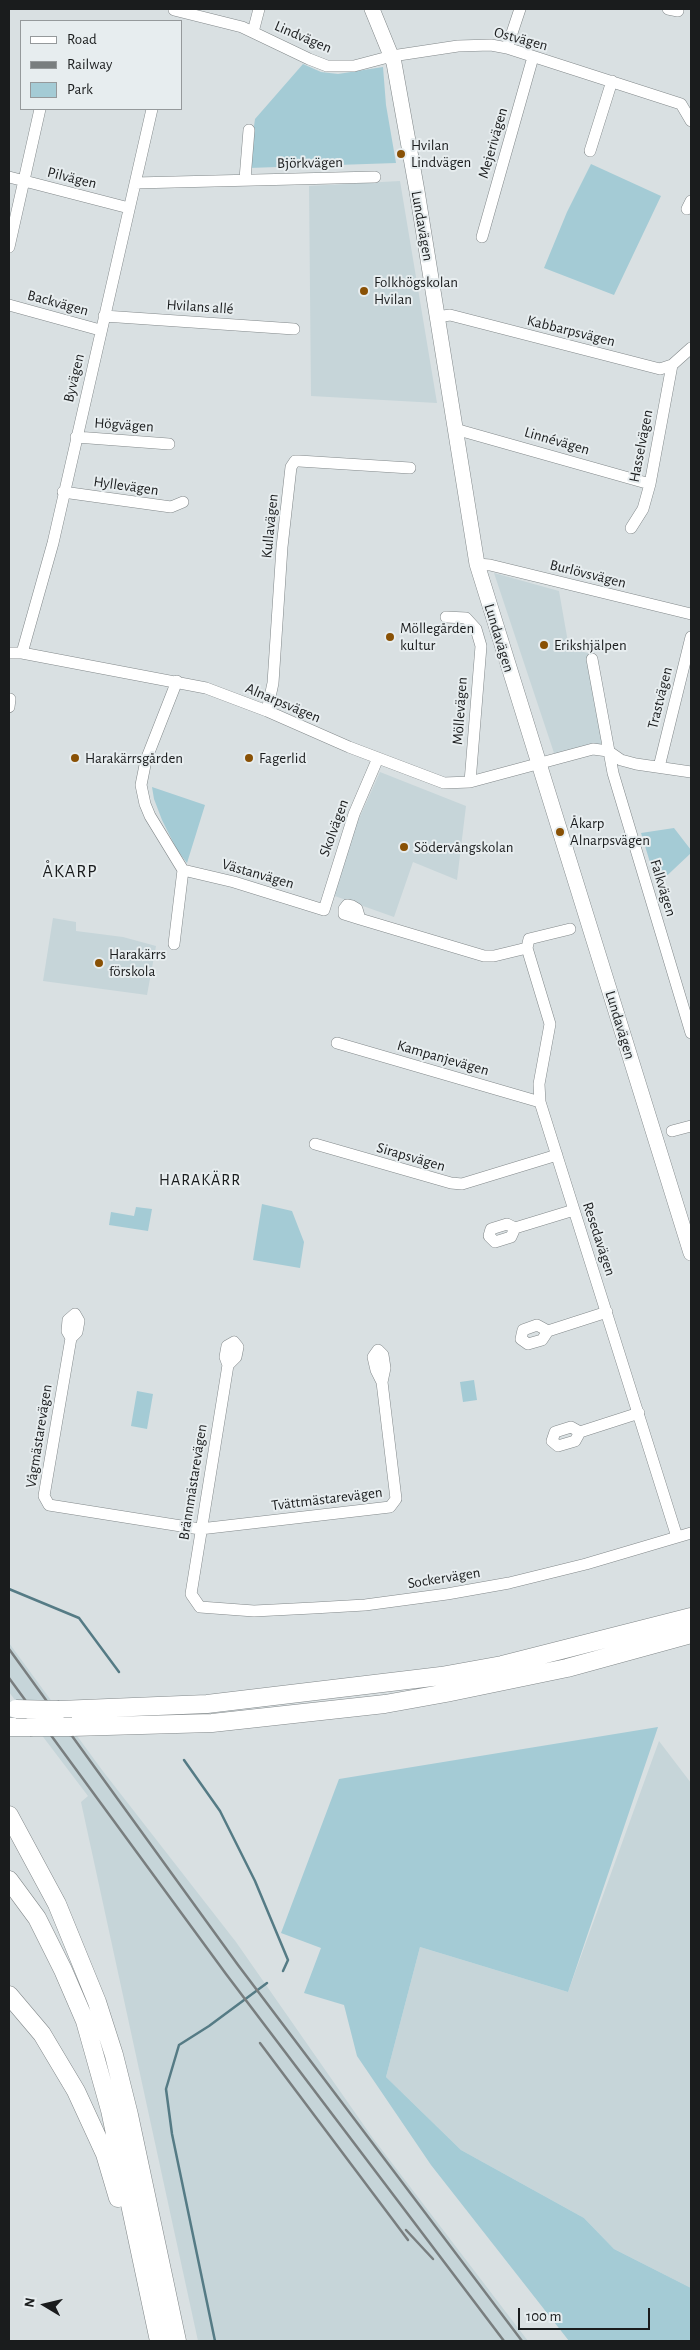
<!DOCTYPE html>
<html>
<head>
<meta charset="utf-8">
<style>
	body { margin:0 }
	#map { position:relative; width:700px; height:2350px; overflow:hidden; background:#d9e0e2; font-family:"Alegreya Sans",sans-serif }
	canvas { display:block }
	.frame { position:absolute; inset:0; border:10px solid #1a1c1d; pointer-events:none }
	.legend { position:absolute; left:20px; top:20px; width:162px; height:90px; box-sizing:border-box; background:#e7edef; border:1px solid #95999b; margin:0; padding:6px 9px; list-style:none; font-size:15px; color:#1a1c1d }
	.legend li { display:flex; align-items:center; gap:10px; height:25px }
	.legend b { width:25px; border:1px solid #95999b }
	.north { position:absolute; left:20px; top:2280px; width:50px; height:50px; -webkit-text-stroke:4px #e7edef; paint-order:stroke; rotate:279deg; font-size:14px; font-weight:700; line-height:20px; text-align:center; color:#1a1c1d }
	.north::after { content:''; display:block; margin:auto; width:18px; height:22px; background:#1a1c1d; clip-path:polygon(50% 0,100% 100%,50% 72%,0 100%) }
	.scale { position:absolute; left:518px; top:2308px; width:132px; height:22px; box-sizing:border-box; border:2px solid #1a1c1d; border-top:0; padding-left:6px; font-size:15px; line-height:18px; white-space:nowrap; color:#1a1c1d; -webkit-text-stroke:4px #e7edef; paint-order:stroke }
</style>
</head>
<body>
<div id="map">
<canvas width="700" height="2350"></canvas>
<div class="frame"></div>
<ul class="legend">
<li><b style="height:6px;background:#fff"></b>Road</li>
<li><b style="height:6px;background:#797e7f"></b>Railway</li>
<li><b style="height:14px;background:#a4cbd5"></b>Park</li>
</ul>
<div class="north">N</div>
<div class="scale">100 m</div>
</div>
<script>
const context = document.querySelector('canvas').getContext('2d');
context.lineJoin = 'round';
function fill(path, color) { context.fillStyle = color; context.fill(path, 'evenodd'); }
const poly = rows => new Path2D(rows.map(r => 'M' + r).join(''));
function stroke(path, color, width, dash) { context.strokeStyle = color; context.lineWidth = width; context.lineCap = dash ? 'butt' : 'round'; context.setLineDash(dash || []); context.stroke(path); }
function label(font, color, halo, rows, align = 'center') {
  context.font = font + ' "Alegreya Sans",sans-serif'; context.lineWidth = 4; context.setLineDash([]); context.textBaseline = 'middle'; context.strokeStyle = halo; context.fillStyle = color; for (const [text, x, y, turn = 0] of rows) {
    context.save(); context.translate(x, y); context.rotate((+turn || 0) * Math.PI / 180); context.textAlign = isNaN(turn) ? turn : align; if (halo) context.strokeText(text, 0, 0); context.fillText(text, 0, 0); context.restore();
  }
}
const built = poly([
	[400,181,437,403,311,396,309,186],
	[494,573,559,591,569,648,591,654,602,717,601,746,556,759],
	[380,772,466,806,457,880,413,862,394,917,332,895,352,834],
	[53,918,76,922,76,931,123,937,156,946,147,995,43,981],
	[9,1643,102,1770,236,1942,372,2137,528,2341,198,2341,81,1802,88,1796,9,1692],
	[659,1741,691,1783,691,2288,614,2249,584,2218,461,2150,386,2077,420,1947,568,1992]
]);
const green = poly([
	[303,64,321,72,338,74,383,67,386,105,396,163,248,168,255,119],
	[591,164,661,196,614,295,544,268,567,212],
	[152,787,205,805,187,863,177,850,162,820,154,799],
	[674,828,691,850,691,853,657,885,641,833],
	[262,1204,292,1211,304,1242,300,1268,253,1260],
	[136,1207,152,1209,148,1231,109,1225,111,1212,134,1216],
	[474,1380,477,1400,463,1402,460,1382],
	[137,1391,153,1394,147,1429,131,1426],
	[658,1727,568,1992,420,1947,386,2077,461,2150,584,2218,614,2249,691,2288,691,2341,569,2341,431,2165,357,2056,344,2005,304,1993,321,1948,281,1933,339,1779]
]);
const stream = poly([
	[9,1589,79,1618,119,1672],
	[184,1760,220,1811,255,1881,288,1960,283,1971],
	[215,2341,172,2134,166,2089,179,2045,209,2026,267,1983]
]);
const minor = poly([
	[668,9,678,11],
	[174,10,242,27,309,59,327,66,354,66,392,56,458,46,491,45,507,48,681,104,691,121],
	[253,32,259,9],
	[507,48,520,9],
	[590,151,612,81],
	[9,177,129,208],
	[245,179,249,130],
	[135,183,375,177],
	[687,209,691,201],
	[482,237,533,57],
	[9,247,40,109],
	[9,305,100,330],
	[104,316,294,329],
	[437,317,450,315,660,369,672,365,691,348],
	[455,429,650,484],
	[76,437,169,444],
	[63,492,171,507,183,502],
	[631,528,643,509,650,484,672,365],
	[477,564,490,565,691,614],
	[446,617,466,618,476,629,481,646,470,782],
	[9,653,22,653,206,688,267,711,349,747,444,783,470,782,593,749,608,751,621,760,636,764,691,772],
	[22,653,53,543,152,109],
	[592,659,613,773,691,1033],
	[9,707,10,699],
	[267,711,273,683,282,547,291,467,295,461,299,461,410,468],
	[659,767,691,637],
	[183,870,234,882,324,910,354,814,378,758],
	[360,919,344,914,344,909,347,905,352,906,357,909,360,919,484,956,494,956,527,948,550,1024,539,1084,540,1102,677,1537],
	[174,944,183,870,150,816,145,804,141,785,146,760,177,681],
	[527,948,529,939,570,929],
	[337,1043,540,1102],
	[672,1131,691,1126],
	[315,1144,451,1183,462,1184,557,1155],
	[515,1228,511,1237,495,1242,489,1236,491,1229,507,1224,515,1228,574,1210],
	[548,1331,542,1340,528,1344,521,1339,523,1330,537,1325,548,1331,607,1312],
	[71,1338,67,1331,68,1320,75,1314,79,1321,77,1332,71,1338,44,1496,49,1505,200,1529,390,1507,396,1499,382,1382,385,1368,383,1355,378,1350,373,1357,376,1370,382,1382],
	[228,1365,225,1357,227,1346,234,1342,238,1347,236,1357,228,1365,191,1594,200,1607,254,1611,313,1608,365,1605,447,1594,509,1583,586,1564,691,1533],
	[580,1432,575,1441,558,1446,552,1441,555,1432,571,1427,580,1432,639,1413]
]);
const major = poly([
	[372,9,394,63,417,191,477,564,691,1253]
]);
const highway = poly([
	[59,1710,207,1704,441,1676,502,1665,691,1617],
	[9,1727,30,1727],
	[72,1727,212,1723,385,1704,446,1693,567,1668,691,1634],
	[9,1815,57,1904,97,2002,114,2055,129,2115,177,2341],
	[9,1880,37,1918,63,1970,85,2021,110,2110,159,2341],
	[9,1995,42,2034,76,2091,105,2154,118,2198]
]);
const rail = poly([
	[9,1649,238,1965,522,2341],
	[9,1678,226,1974,504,2341],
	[260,2043,408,2240],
	[406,2230,433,2259]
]);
const highwayBridge = poly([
	[16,1709,59,1710],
	[30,1727,72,1727]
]);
const markers = [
	[401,154,5,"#895105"],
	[364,291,5,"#895105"],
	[390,637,5,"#895105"],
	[544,645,5,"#895105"],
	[75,758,5,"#895105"],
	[249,758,5,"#895105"],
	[560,832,5,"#895105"],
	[404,847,5,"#895105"],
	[99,963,5,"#895105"]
];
const streetNames = [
	["Lindvägen",303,37,23],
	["Ostvägen",521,39,15],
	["Mejerivägen",493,143,-74],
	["Björkvägen",310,163,-1],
	["Pilvägen",72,178,14],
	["Lundavägen",422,226,80],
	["Backvägen",58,303,15],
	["Hvilans allé",200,307,4],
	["Kabbarpsvägen",571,331,14],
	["Byvägen",74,378,-77],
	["Högvägen",124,425,4],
	["Linnévägen",557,441,16],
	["Hasselvägen",641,446,-79],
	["Hyllevägen",126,486,8],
	["Kullavägen",270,526,-84],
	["Burlövsvägen",588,574,14],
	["Lundavägen",499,638,73],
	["Trastvägen",660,698,-76],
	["Alnarpsvägen",283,703,23],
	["Möllevägen",460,711,-86],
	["Skolvägen",334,828,-70],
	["Västanvägen",258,874,16],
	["Falkvägen",663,888,73],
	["Lundavägen",620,1025,73],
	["Kampanjevägen",443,1058,16],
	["Sirapsvägen",411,1157,16],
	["Resedavägen",599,1239,72],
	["Vågmästarevägen",39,1436,-81],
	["Brännmästarevägen",193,1482,-81],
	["Tvättmästarevägen",327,1499,-7],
	["Sockervägen",444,1578,-9]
];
const poiNames = [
	["Hvilan",411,145],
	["Lindvägen",411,162],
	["Folkhögskolan",374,282],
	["Hvilan",374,299],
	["Möllegården",400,628],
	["kultur",400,645],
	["Erikshjälpen",554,645],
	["Harakärrsgården",85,758],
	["Fagerlid",259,758],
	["Åkarp",570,823],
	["Alnarpsvägen",570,840],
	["Södervångskolan",414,847],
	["Harakärrs",109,954],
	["förskola",109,971]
];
const neighbourhoodNames = [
	["HARAKÄRR",200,1180]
];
const quarterNames = [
	["ÅKARP",70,872]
];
fill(built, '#c6d5d9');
fill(green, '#a4cbd5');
stroke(stream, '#557b85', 2.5);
stroke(minor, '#82888a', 12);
stroke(major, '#82888a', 16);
stroke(highway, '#82888a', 19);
stroke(minor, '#fff', 11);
stroke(major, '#fff', 15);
stroke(highway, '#fff', 18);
stroke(rail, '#797e7f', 2.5);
stroke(highwayBridge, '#82888a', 19, []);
stroke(highwayBridge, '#fff', 18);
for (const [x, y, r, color] of markers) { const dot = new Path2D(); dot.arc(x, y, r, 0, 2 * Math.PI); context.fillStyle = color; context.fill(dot); stroke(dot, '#e7edef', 2); }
label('15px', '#1a1c1d', '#e7edef', streetNames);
label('15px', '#1a1c1d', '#e7edef', poiNames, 'left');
context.letterSpacing = '1px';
label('16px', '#1a1c1d', '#e7edef', neighbourhoodNames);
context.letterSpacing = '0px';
context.letterSpacing = '1px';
label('18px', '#1a1c1d', '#e7edef', quarterNames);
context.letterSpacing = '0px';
</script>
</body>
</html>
